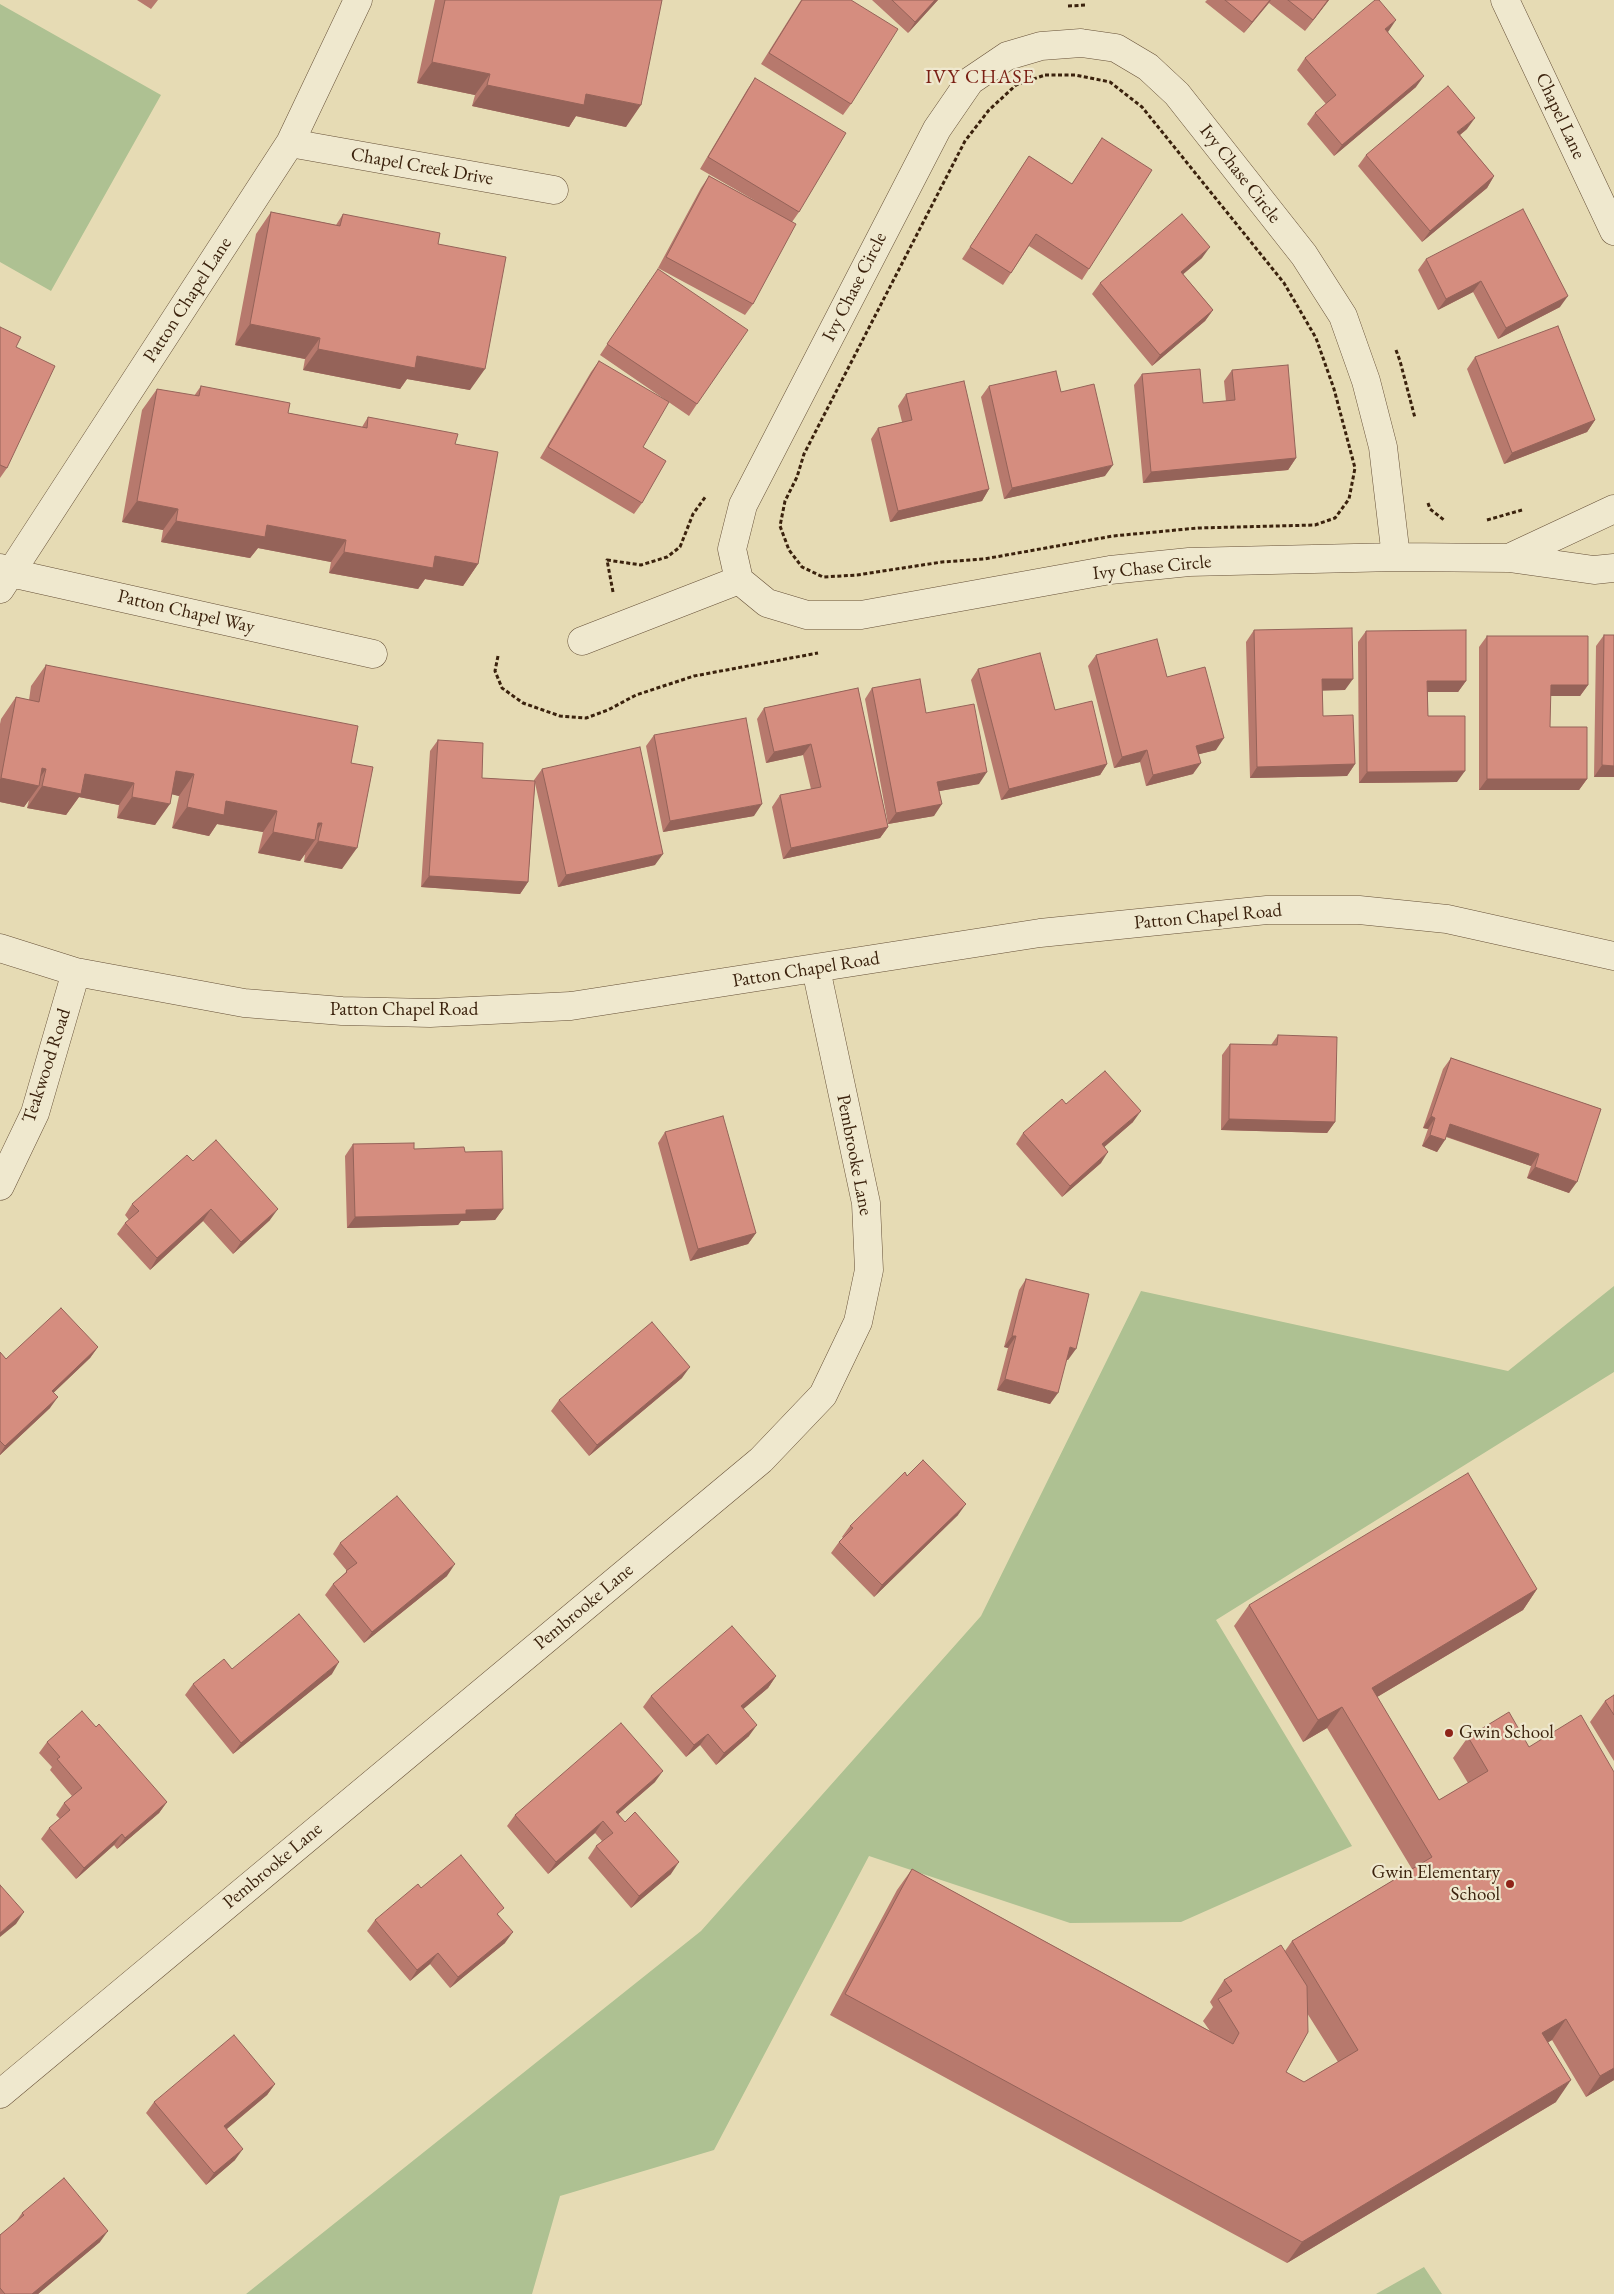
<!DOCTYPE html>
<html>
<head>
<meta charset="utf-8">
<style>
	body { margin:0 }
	canvas { display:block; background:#e6dbb4 }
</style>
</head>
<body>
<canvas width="1614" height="2294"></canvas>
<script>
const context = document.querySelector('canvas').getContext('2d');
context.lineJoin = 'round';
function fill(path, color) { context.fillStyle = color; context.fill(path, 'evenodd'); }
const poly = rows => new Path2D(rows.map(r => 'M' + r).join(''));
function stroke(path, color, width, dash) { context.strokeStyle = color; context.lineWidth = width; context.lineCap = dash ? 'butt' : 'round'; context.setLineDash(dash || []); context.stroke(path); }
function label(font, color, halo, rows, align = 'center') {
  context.font = font + ' "EB Garamond",serif'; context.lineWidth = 4.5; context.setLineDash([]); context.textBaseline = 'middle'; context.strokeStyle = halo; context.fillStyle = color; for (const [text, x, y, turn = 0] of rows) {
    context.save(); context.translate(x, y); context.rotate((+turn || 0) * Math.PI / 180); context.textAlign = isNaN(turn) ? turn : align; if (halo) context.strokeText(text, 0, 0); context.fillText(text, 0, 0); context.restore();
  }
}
const green = poly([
	[0,4,161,95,51,291,0,262],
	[1614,1286,1614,1372,1216,1620,1352,1846,1181,1922,1070,1923,869,1856,714,2150,560,2196,532,2294,246,2294,701,1931,981,1616,1141,1291,1508,1371],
	[1424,2267,1442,2294,1376,2294]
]);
const path = poly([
	[1068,6,1087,5],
	[1045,75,1075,75,1110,82,1142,107,1284,283,1316,338,1334,389,1355,468,1349,499,1335,518,1315,525,1198,528,1113,536,984,559,942,562,857,575,823,577,802,567,789,550,780,526,785,501,797,477,804,454,965,141,989,110,1016,85,1045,75],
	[1396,350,1400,361,1415,418],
	[1428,503,1430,509,1444,520],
	[1487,520,1522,510],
	[613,592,607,560,641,565,667,557,680,547,693,514,706,496],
	[498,656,495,671,502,688,523,703,560,716,586,718,608,710,636,695,694,676,818,653]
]);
const minor = poly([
	[1505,0,1614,231],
	[1081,43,1116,48,1148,67,1177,94,1304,255,1343,316,1366,381,1383,447,1396,557,1189,562,1110,570,861,615,807,615,767,603,739,580,732,549,743,505,937,129,970,81,1007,56,1041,46,1081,43],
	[290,143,554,190],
	[1396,557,1509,558,1594,570,1614,568],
	[1509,558,1614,509],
	[0,568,11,573,373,654],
	[0,589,290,143,358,0],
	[582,641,739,580],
	[0,948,76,972,244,1003,342,1011,430,1013,571,1006,1040,933,1267,910,1359,910,1447,919,1614,956],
	[0,1186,35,1113,76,972],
	[0,2094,761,1460,823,1395,858,1322,869,1270,866,1203,816,969]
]);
const wall = poly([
	[137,0,158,0,151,9],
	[435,0,662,0,626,127,576,116,569,127,472,106,475,95,417,83],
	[801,0,851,0,851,104,843,115,761,64],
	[872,0,938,0,908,33],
	[1207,0,1329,0,1305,31,1269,3,1244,33,1205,2],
	[1388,32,1416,87,1334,156,1307,124,1315,113,1326,104,1297,70,1305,58],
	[755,78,799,212,792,222,753,304,745,315,658,268,701,188,709,176,759,203,700,169,747,90],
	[1467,129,1460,135,1494,176,1487,188,1422,242,1358,166,1366,155],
	[1102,138,1089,269,1082,280,1029,246,1003,285,962,259,1029,156,1072,184],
	[271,212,336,225,343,214,438,244,470,390,407,379,400,389,303,370,305,359,235,345,256,234],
	[1202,258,1183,274,1213,310,1205,321,1152,366,1092,294,1100,283],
	[1426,259,1560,307,1498,339,1473,292,1438,310,1418,270],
	[650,280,697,404,689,416,600,355],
	[0,327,16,347,7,468,0,478],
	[1475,357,1595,420,1587,432,1504,464,1467,369],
	[599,361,643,447,642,503,634,514,540,458,591,372],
	[1232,370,1296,458,1288,470,1143,483,1134,385,1142,374,1203,403,1226,401,1224,381],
	[201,386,288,413,362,427,368,417,455,444,478,564,463,586,425,579,418,589,329,573,331,562,258,548,250,558,161,542,163,530,122,522,142,410,157,389,194,396],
	[989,386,1061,392,1105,476,1004,499,981,397],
	[906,394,989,489,982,501,890,522,871,439,878,428,902,422,898,406],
	[1254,630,1345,690,1322,690,1323,716,1355,764,1347,776,1250,778,1246,642],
	[1366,631,1466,681,1458,692,1428,692,1428,716,1457,782,1359,783,1358,642],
	[1604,635,1614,635,1614,777,1594,777,1596,646],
	[1487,636,1588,685,1580,696,1550,696,1550,727,1587,779,1579,790,1479,790,1479,647],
	[1096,655,1216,750,1199,754,1193,774,1146,786,1140,762,1114,768,1088,666],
	[46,665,351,763,342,869,304,862,305,854,300,861,258,853,263,832,217,824,209,836,172,828,179,796,172,794,155,825,117,818,119,805,79,797,66,815,27,808,29,800,24,807,0,802,0,724,1,719,16,697,29,700,31,686],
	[978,669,1055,710,1107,764,1100,775,1001,800,971,680],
	[858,688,888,827,880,838,783,859,772,807,780,795,811,789,803,755,766,763,757,719,764,708],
	[872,688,926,713,979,784,939,791,934,816,888,824,865,699],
	[654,735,754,816,663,832,646,746],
	[438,740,482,778,534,781,534,780,542,769,655,865,558,887,535,783,528,882,520,894,421,887,430,751],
	[1278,1035,1335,1122,1327,1133,1221,1130,1222,1055,1230,1044,1271,1045],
	[1451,1058,1601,1109,1569,1193,1527,1178,1531,1166,1446,1137,1437,1152,1422,1146,1428,1129,1423,1128,1443,1069],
	[1066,1104,1133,1122,1104,1147,1101,1163,1062,1197,1016,1144,1023,1133],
	[665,1132,756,1233,748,1244,690,1261,658,1143],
	[353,1144,414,1149,465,1152,503,1209,495,1220,461,1221,458,1225,347,1228,345,1156],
	[193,1161,270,1220,233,1254,203,1221,150,1270,117,1234,125,1223,129,1220,125,1215,132,1204],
	[1026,1279,1068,1360,1066,1360,1050,1404,997,1390,1008,1348,1004,1347,1019,1290],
	[98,1347,90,1358,53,1393,50,1408,0,1455,0,1352,6,1359],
	[682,1378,589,1456,551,1411,559,1400],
	[907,1476,958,1515,874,1597,831,1553,839,1542,843,1538,842,1537,850,1526],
	[340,1543,447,1576,364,1643,325,1595,333,1584,342,1576,347,1571,333,1554],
	[1537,1589,1523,1610,1377,1697,1439,1800,1468,1783,1453,1758,1468,1737,1529,1747,1614,1772,1614,2080,1586,2097,1552,2040,1548,2042,1556,2102,1287,2263,830,2015,897,1890,912,1869,1210,2031,1203,2021,1213,2007,1210,2002,1224,1980,1285,1951,1292,1941,1412,1869,1327,1728,1303,1742,1234,1626,1249,1605],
	[1307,2013,1338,2062,1304,2082,1286,2072],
	[232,1669,332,1674,233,1754,185,1695,193,1684],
	[776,1676,768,1688,743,1709,749,1736,716,1765,700,1745,686,1757,643,1707,651,1696],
	[1614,1695,1614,1761,1590,1722,1605,1701],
	[96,1727,167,1802,159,1813,117,1849,114,1845,76,1879,41,1839,49,1828,60,1819,56,1815,64,1803,72,1796,50,1770,52,1767,39,1753,47,1742],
	[655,1782,618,1814,671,1874,631,1908,588,1858,596,1846,602,1841,595,1833,548,1874,507,1826,515,1815],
	[421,1888,499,1915,505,1943,450,1988,430,1964,410,1981,367,1931,375,1920],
	[275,2084,267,2095,227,2129,235,2160,206,2185,146,2113,154,2102],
	[22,2213,100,2242,38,2294,0,2294,0,2235,15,2223]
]);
const shadedWall = poly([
	[935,0,938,0,908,33,915,22],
	[1270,0,1271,0,1244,33,1252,22],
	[1328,0,1329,0,1305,31,1313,20],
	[1396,20,1388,32,1378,40,1385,29],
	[432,62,490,74,475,95,417,83],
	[1424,76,1416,87,1334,156,1342,145],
	[487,85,586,94,641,105,626,127,576,116,569,127,472,106],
	[1475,118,1467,129,1450,143,1457,132],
	[1494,176,1487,188,1422,242,1430,231],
	[1210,247,1202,258,1173,283,1181,272],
	[1481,281,1473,292,1438,310,1446,299],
	[1568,296,1560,307,1498,339,1506,328],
	[1213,310,1205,321,1152,366,1160,355],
	[250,324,320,338,305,359,235,345],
	[318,349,417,356,485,369,470,390,407,379,400,389,303,370],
	[1595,420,1587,432,1504,464,1512,453],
	[1296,458,1288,470,1143,483,1151,472],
	[1113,465,1105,476,1004,499,1012,488],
	[989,489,982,501,890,522,898,511],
	[137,501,178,509,163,530,122,522],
	[176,521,267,525,346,540,331,562,258,548,250,558,161,542],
	[344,552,435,556,478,564,463,586,425,579,418,589,329,573],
	[1322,679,1353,679,1345,690,1314,691],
	[1427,681,1466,681,1458,692,1420,692],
	[1551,685,1588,685,1580,696,1543,696],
	[1224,738,1216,750,1188,757,1196,746],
	[811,744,803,755,766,763,774,752],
	[1147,750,1140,762,1114,768,1122,757],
	[1201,763,1193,774,1146,786,1153,775],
	[1107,764,1100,775,1001,800,1009,789],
	[1355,764,1347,776,1250,778,1257,767],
	[1602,765,1614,766,1614,777,1594,777],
	[42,768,46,769,35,785,39,786,24,807,0,802,0,779,1,778],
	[176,771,194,774,179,796,162,792],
	[1465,771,1457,782,1359,783,1367,772],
	[987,772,979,784,929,793,937,782],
	[85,774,134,783,119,805,79,797,66,815,27,808,42,786],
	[1487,779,1587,779,1579,790,1479,790],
	[132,797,170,804,155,825,117,818],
	[226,801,277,811,263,832,217,824,209,836,172,828,187,807],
	[762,804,754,816,663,832,670,821],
	[942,804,934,816,888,824,896,813],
	[318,823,322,823,310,839,315,840,300,861,258,853,273,832],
	[888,827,880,838,783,859,791,848],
	[318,841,357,848,342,869,304,862],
	[663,854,655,865,558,887,566,875],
	[429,876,528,882,520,894,421,887],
	[1141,1111,1133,1122,1094,1156,1102,1144],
	[1431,1116,1435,1118,1428,1129,1423,1128],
	[1229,1119,1335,1122,1327,1133,1221,1130],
	[1450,1124,1539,1154,1531,1166,1442,1135],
	[1430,1135,1445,1140,1437,1152,1422,1146],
	[1108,1152,1101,1163,1062,1197,1070,1186],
	[1535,1167,1577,1182,1569,1193,1527,1178],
	[211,1209,203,1221,150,1270,157,1258],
	[278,1209,270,1220,233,1254,241,1242],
	[503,1209,495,1220,461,1221,458,1225,347,1228,355,1217,466,1210],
	[756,1233,748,1244,690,1261,698,1249],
	[1012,1336,1016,1336,1008,1348,1004,1347],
	[98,1347,90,1358,44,1402,52,1391],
	[1070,1347,1076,1349,1068,1360,1062,1358],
	[690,1367,682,1378,589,1456,597,1445],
	[1005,1379,1058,1393,1050,1404,997,1390],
	[58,1397,50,1408,0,1455,0,1454,5,1446],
	[966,1504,958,1515,874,1597,882,1585],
	[455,1564,447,1576,364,1643,372,1632],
	[1537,1589,1523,1610,1357,1709,1372,1688],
	[339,1662,332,1674,233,1754,241,1743],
	[776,1676,768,1688,733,1718,741,1706],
	[1342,1707,1327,1728,1303,1742,1318,1720],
	[757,1725,749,1736,716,1765,724,1753],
	[708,1734,700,1745,686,1757,694,1745],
	[663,1771,655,1782,608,1823,616,1812],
	[167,1802,159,1813,117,1849,125,1838],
	[603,1821,595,1833,548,1874,556,1862],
	[122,1834,114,1845,76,1879,84,1868],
	[679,1862,671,1874,631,1908,639,1896],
	[24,1912,16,1924,0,1937,0,1933],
	[513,1932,505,1943,450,1988,458,1977],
	[438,1953,430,1964,410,1981,417,1970],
	[1566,2019,1552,2040,1528,2055,1542,2033],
	[1614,2068,1614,2080,1586,2097,1600,2076],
	[1571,2080,1556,2102,1287,2263,1302,2242],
	[275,2084,267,2095,217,2137,224,2126],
	[243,2149,235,2160,206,2185,214,2173],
	[108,2231,100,2242,38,2294,32,2294]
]);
const building = poly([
	[445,0,662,0,641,105,586,94,584,105,487,85,490,74,432,62,445,0],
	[802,0,851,0,898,29,851,104,769,53,802,0],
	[892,0,935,0,915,22,892,0],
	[1225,0,1270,0,1252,22,1225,0],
	[1288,0,1328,0,1313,20,1288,0],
	[1375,0,1379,0,1396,20,1385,29,1424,76,1342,145,1315,113,1336,95,1305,58,1375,0],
	[755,78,846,133,799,212,708,157,755,78],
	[1448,86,1475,118,1457,132,1494,176,1430,231,1366,155,1448,86],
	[1102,138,1152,170,1089,269,1036,234,1011,273,970,247,1029,156,1072,184,1102,138],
	[709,176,796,224,753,304,666,257,709,176],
	[1523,209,1568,296,1506,328,1481,281,1446,299,1426,259,1523,209],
	[271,212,340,226,343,214,440,233,438,244,506,257,485,369,417,356,415,368,318,349,320,338,250,324,271,212],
	[1182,214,1210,247,1181,272,1213,310,1160,355,1100,283,1182,214],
	[658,269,748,330,697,404,607,344,658,269],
	[1558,326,1595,420,1512,453,1475,357,1558,326],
	[0,327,21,337,16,347,55,366,7,468,0,465,0,327],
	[599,361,669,402,643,447,666,461,642,503,548,447,599,361],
	[1288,365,1296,458,1151,472,1142,374,1200,369,1203,403,1235,400,1232,370,1288,365],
	[1056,371,1061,392,1094,384,1113,465,1012,488,989,386,1056,371],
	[964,381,989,489,898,511,878,428,912,420,906,394,964,381],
	[201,386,290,403,288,413,367,428,368,417,458,434,455,444,498,452,478,564,435,556,433,568,344,552,346,540,267,525,265,537,176,521,178,509,137,501,157,389,199,396,201,386],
	[1352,628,1353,679,1322,679,1323,716,1353,715,1355,764,1257,767,1254,630,1352,628],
	[1466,630,1466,681,1427,681,1428,716,1465,716,1465,771,1367,772,1366,631,1466,630],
	[1604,635,1614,635,1614,766,1602,765,1604,635],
	[1487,636,1588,636,1588,685,1551,685,1550,727,1587,727,1587,779,1487,779,1487,636],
	[1157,639,1167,677,1205,667,1224,738,1196,746,1201,763,1153,775,1147,750,1122,757,1096,655,1157,639],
	[1040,653,1055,710,1092,701,1107,764,1009,789,978,669,1040,653],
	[46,665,358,726,351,763,373,767,357,848,318,841,322,823,318,823,315,840,273,832,277,811,226,801,224,815,187,807,194,774,176,771,170,804,132,797,134,783,85,774,81,794,42,786,46,769,42,768,39,786,1,778,16,697,39,702,46,665],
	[920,679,926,713,974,704,987,772,937,782,942,804,896,813,872,688,920,679],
	[858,688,888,827,791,848,780,795,821,787,811,744,774,752,764,708,858,688],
	[746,718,762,804,670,821,654,735,746,718],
	[438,740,483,743,482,778,535,781,528,882,429,876,438,740],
	[640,747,663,854,566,875,542,769,640,747],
	[1278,1035,1337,1037,1335,1122,1229,1119,1230,1044,1277,1045,1278,1035],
	[1451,1058,1601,1109,1577,1182,1535,1167,1539,1154,1450,1124,1445,1140,1430,1135,1435,1118,1431,1116,1451,1058],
	[1105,1071,1141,1111,1102,1144,1108,1152,1070,1186,1023,1133,1062,1099,1066,1104,1105,1071],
	[723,1116,756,1233,698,1249,665,1132,723,1116],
	[216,1140,278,1209,241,1242,211,1209,157,1258,125,1223,139,1211,132,1204,187,1155,193,1161,216,1140],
	[414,1143,414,1149,464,1147,465,1152,502,1151,503,1209,466,1210,466,1214,355,1217,353,1144,414,1143],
	[1026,1279,1089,1294,1076,1349,1070,1347,1058,1393,1005,1379,1016,1336,1012,1336,1026,1279],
	[61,1308,98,1347,52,1391,58,1397,5,1446,0,1441,0,1352,6,1359,61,1308],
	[652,1322,690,1367,597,1445,559,1400,652,1322],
	[923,1460,966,1504,882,1585,839,1542,853,1528,850,1526,905,1472,907,1476,923,1460],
	[1468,1473,1537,1589,1372,1688,1439,1800,1488,1771,1468,1737,1509,1712,1529,1747,1581,1715,1614,1772,1614,2068,1600,2076,1566,2019,1542,2033,1571,2080,1302,2242,845,1994,912,1869,1233,2044,1239,2033,1218,1999,1232,1991,1224,1980,1281,1945,1307,1986,1308,2032,1286,2072,1304,2082,1358,2050,1292,1941,1432,1857,1342,1707,1318,1720,1249,1605,1468,1473],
	[397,1496,455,1564,372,1632,333,1584,347,1572,346,1571,357,1563,340,1543,397,1496],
	[299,1614,339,1662,241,1743,193,1684,224,1659,232,1669,299,1614],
	[732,1626,776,1676,741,1706,757,1725,724,1753,708,1734,694,1745,651,1696,732,1626],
	[1614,1695,1614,1715,1605,1701,1614,1695],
	[82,1711,96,1727,99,1724,167,1802,125,1838,122,1834,84,1868,49,1828,70,1810,64,1803,82,1788,57,1759,60,1757,47,1742,82,1711],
	[621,1723,663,1771,616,1812,625,1822,635,1812,679,1862,639,1896,596,1846,613,1833,603,1821,556,1862,515,1815,621,1723],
	[461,1855,504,1908,497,1914,513,1932,458,1977,438,1953,417,1970,375,1920,418,1884,421,1888,461,1855],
	[0,1885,24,1912,0,1933,0,1885],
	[234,2035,275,2084,224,2126,243,2149,214,2173,154,2102,234,2035],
	[64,2178,108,2231,32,2294,5,2294,0,2288,0,2235,24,2215,22,2213,64,2178]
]);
const markers = [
	[1449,1733,5,"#8f2418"],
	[1510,1884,5,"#8f2418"]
];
const streetNames = [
	["Chapel Lane",1560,116,65],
	["Chapel Creek Drive",422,167,10],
	["Ivy Chase Circle",1240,174,52],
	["Ivy Chase Circle",855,287,-63],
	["Patton Chapel Lane",188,300,-57],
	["Ivy Chase Circle",1152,568,-6],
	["Patton Chapel Way",186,612,13],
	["Patton Chapel Road",1208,917,-5],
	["Patton Chapel Road",806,970,-9],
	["Patton Chapel Road",404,1010],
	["Teakwood Road",47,1066,-72],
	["Pembrooke Lane",854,1155,79],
	["Pembrooke Lane",584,1607,-40],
	["Pembrooke Lane",273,1866,-40]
];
const poiNames = [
	["Gwin School",1459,1733],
	["Gwin Elementary",1500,1873,"right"],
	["School",1500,1895,"right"]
];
const neighbourhoodNames = [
	["IVY CHASE",980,78]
];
fill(green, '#aec192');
stroke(minor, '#665037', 29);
stroke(path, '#3b220d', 3, [4, 2.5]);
stroke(minor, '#efe8ce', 28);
fill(wall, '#b7796d');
fill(shadedWall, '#956359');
fill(building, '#d58d7f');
stroke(building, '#956359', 1);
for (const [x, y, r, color] of markers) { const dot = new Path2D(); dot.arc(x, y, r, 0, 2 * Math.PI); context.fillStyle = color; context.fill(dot); stroke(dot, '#efe8ce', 2); }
label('19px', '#3b220d', '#efe8ce', streetNames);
label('19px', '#3b220d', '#efe8ce', poiNames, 'left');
context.letterSpacing = '1px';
label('20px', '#7a1f14', '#efe8ce', neighbourhoodNames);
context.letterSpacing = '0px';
</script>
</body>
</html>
